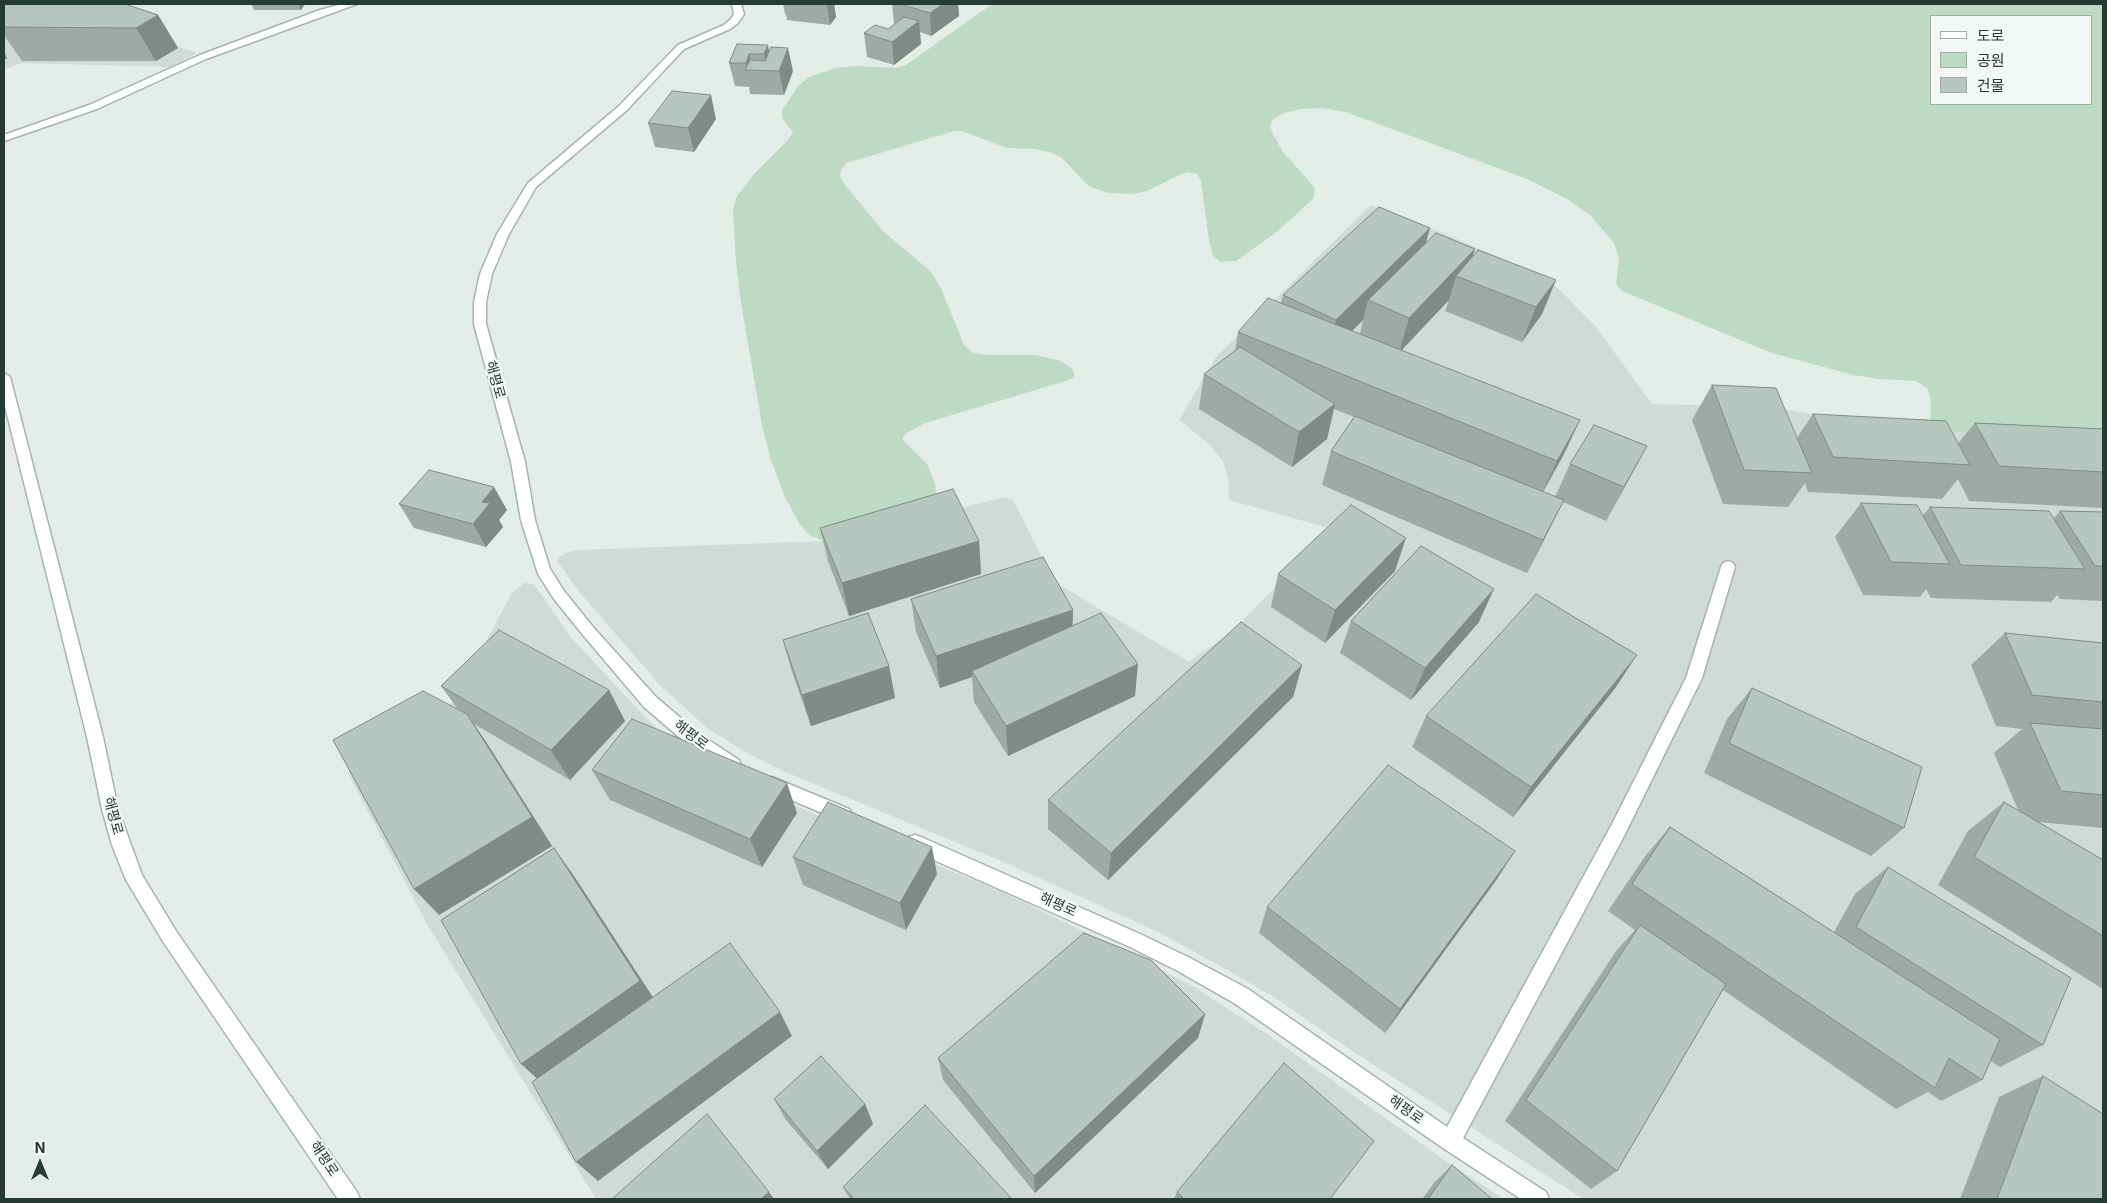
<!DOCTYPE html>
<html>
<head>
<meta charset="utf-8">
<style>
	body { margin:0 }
	#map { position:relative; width:2107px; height:1203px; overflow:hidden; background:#e3ece7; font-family:Inter,"Noto Sans KR",sans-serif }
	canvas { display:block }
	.frame { position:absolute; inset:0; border:5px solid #243c35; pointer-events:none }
	.legend { position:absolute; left:1930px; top:15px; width:162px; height:90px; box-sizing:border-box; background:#f3f8f5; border:1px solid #a0ada8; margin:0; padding:6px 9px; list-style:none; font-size:15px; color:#243c35 }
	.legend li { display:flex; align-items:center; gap:10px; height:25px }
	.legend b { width:25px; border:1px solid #a0ada8 }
	.north { position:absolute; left:15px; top:1138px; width:50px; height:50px; -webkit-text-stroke:4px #f3f8f5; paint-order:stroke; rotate:0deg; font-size:14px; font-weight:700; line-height:20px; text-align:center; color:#243c35 }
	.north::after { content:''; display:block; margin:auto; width:18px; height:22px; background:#243c35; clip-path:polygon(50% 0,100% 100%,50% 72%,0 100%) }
</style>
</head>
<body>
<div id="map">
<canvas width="2107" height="1203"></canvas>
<div class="frame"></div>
<ul class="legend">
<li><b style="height:6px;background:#fff"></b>도로</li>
<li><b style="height:14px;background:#bddbc4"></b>공원</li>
<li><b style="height:14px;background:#b8c6c0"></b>건물</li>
</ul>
<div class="north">N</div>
</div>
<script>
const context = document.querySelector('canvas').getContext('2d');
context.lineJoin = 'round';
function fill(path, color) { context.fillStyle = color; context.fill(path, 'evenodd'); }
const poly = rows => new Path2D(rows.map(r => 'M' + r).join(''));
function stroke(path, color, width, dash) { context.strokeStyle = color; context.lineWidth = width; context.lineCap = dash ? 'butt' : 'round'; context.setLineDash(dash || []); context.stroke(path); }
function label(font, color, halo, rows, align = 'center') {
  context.font = font + ' Inter,"Noto Sans KR",sans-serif'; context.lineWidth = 4.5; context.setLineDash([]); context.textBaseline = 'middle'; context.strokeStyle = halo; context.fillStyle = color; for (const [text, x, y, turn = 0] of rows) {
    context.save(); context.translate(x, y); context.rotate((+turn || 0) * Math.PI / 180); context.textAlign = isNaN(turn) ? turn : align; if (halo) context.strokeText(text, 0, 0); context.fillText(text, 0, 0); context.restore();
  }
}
const built = poly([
	[4,4,68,9,197,53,170,67,21,63,4,70],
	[1371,205,1441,232,1505,260,1540,276,1559,289,1596,327,1652,404,1774,407,1889,429,1957,430,2016,435,2103,448,2103,1199,1583,1199,1346,1047,1277,999,1222,967,1158,932,1006,863,783,771,747,753,708,729,660,685,581,594,557,561,559,557,565,553,578,550,824,541,1005,497,1014,501,1053,581,1189,662,1235,629,1332,529,1229,500,1228,477,1222,460,1209,444,1179,420,1216,357],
	[524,583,534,584,570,636,642,714,667,738,736,780,831,821,1002,892,1141,959,1194,987,1267,1034,1443,1159,1504,1199,596,1199,427,924,348,773,350,768,450,705,456,697,512,593]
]);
const green = poly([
	[992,4,2103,4,2103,448,2016,435,1930,430,1931,400,1927,388,1916,381,1878,379,1854,375,1772,353,1622,291,1616,284,1619,259,1614,243,1590,215,1567,199,1527,179,1346,112,1322,108,1300,109,1285,113,1273,119,1270,126,1273,134,1283,152,1315,188,1314,198,1278,231,1236,261,1221,262,1213,256,1209,240,1201,181,1197,174,1188,172,1181,174,1147,191,1132,194,1108,193,1090,187,1061,157,1049,152,1035,149,1007,148,962,131,954,131,847,163,841,169,840,176,845,185,883,231,930,271,940,286,964,345,973,353,988,355,1035,355,1058,360,1072,368,1075,376,1069,380,925,423,906,433,902,439,927,464,935,484,937,500,824,541,809,535,799,523,785,497,771,460,763,430,741,303,736,262,733,209,737,196,754,174,789,139,793,132,782,118,782,110,799,85,809,77,836,68,856,66,897,68,906,65],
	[1931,16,2091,16,2091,104,1931,104]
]);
const minor = poly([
	[342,4,357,4,206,59,97,109,4,141,4,135,89,105,200,55,320,10,342,4],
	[732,4,741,4,744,14,738,23,730,29,684,49,627,110,536,187,509,234,492,274,486,302,486,324,525,462,535,520,550,569,564,591,593,627,656,697,698,733,739,760,741,765,739,770,733,772,686,743,644,707,583,635,554,599,538,574,521,520,511,462,474,324,474,302,480,274,497,234,528,183,619,106,678,45,724,25,731,19,734,14,732,4],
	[4,373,10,377,103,737,118,809,142,875,176,931,357,1192,360,1199,338,1199,164,943,126,880,112,845,102,809,87,737,4,402,4,373],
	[1728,561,1733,563,1735,567,1702,678,1623,838,1463,1138,1546,1192,1549,1199,1521,1199,1443,1148,1234,1003,1176,970,1128,946,909,849,906,843,909,837,915,835,921,837,1140,934,1190,958,1248,989,1447,1127,1611,826,1686,678,1721,567,1723,563,1728,561],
	[772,777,849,809,852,814,849,819,843,822,766,789,764,784,766,779,772,777]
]);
const wall = poly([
	[4,4,158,15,178,48,156,61,22,61,4,35],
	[251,4,305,4,301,10,254,10],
	[783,4,834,4,836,17,830,25,787,20,786,14,785,14],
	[892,4,958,4,959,16,931,36,920,32,921,44,894,65,867,57,864,33,888,29,895,24,894,24],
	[737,44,769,52,793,71,784,95,750,94,749,87,735,86,729,63],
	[716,119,694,152,655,147,648,123],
	[1430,228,1426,243,1475,249,1472,257,1556,280,1542,314,1522,342,1445,311,1449,300,1401,350,1564,454,1543,492,1555,497,1570,464,1647,446,1606,521,1563,502,1527,573,1322,485,1331,451,1354,417,1334,409,1327,439,1292,467,1199,409,1204,374,1235,351,1238,332,1281,303,1283,295],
	[1363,320,1360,334,1352,331],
	[1712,385,1797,438,1813,414,1958,443,1975,423,2103,429,2103,508,1969,501,1958,479,1942,499,1808,492,1805,483,1788,507,1723,504,1692,420],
	[1861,503,1923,515,1930,507,2054,518,2060,511,2103,512,2103,601,2060,599,2057,595,2051,602,1931,598,1926,589,1920,597,1863,595,1835,537],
	[399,504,507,510,499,520,503,527,486,547,414,528],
	[820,528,979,541,981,574,849,616,828,561],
	[1395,571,1325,643,1271,607,1278,574],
	[911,599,1073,610,1072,626,1135,696,1008,756,974,702,972,677,940,688,916,632],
	[1351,621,1479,622,1411,700,1340,653],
	[2005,633,2103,643,2103,828,2038,822,2103,860,2103,989,1938,885,1968,831,2004,802,2018,810,1994,753,2022,729,1996,726,1971,665],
	[783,640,889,666,895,698,811,726,792,672],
	[1302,665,1293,697,1108,880,1048,829,1048,800],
	[441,686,609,690,625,721,570,780,474,724,488,745,552,846,439,915,457,708],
	[1616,687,1513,817,1412,747,1426,716],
	[1752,688,1904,828,1871,856,1704,773,1727,719],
	[592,770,797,813,762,867,610,800],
	[1670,827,1834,932,1855,894,1888,867,2043,1045,2000,1067,1991,1061,1982,1080,1941,1101,1928,1092,1896,1109,1723,990,1617,1171,1591,1189,1505,1121,1616,951,1635,930,1608,911,1646,855],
	[793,857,937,874,906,930,803,885],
	[1497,879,1385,1033,1259,933,1267,907],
	[1205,1014,1198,1038,1035,1193,943,1080,938,1058],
	[2043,1076,2103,1199,1960,1199,1999,1097],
	[774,1099,865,1104,873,1124,828,1169,786,1120],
	[1452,1165,1492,1199,1422,1199,1434,1183],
	[843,1187,1012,1199,850,1199],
	[1177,1192,1330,1199,1174,1199]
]);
const shadedWall = poly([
	[298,4,305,4,301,10],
	[827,4,834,4,836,17,830,25],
	[943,4,958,4,959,16,931,36,930,13],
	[158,15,178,48,156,61,136,28],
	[919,21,921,44,894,65,892,42],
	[768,45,772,69,768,71,764,54],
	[788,48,793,71,784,95,779,71],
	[4,50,7,59,4,59],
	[749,54,753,70,747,70,746,63],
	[711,95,716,119,694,152,688,128],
	[1430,228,1420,263,1368,300,1363,320,1328,355,1336,320],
	[1475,249,1465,279,1456,276,1449,300,1399,353,1409,318],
	[1556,280,1542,314,1522,342,1536,307],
	[1335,404,1327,439,1292,467,1299,432],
	[1580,420,1564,454,1541,495,1557,461],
	[1647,446,1606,521,1624,487],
	[494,487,507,510,499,520,503,527,486,547,473,524,482,502],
	[1564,500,1547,534,1527,573,1543,540],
	[1406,538,1395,571,1325,643,1335,610],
	[979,541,981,574,849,616,842,583],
	[1494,589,1479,622,1411,700,1425,668],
	[1073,610,1072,643,972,671,972,677,940,688,936,656],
	[1637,655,1616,687,1513,817,1531,787],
	[1138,664,1135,696,1008,756,1006,726],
	[1302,665,1293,697,1108,880,1111,853],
	[889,666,895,698,811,726,802,695],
	[609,690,625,721,570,780,551,750],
	[467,714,488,745,552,846,439,915,414,889],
	[787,783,797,813,762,867,750,839],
	[932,847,937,874,906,930,900,903],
	[554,848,574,876,658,1005,544,1085,521,1064],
	[1515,851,1497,879,1385,1033,1400,1009],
	[780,1012,792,1036,598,1181,576,1162],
	[1205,1014,1198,1038,1035,1193,1034,1176],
	[865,1104,873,1124,828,1169,817,1151],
	[769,1192,774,1199,761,1199]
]);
const building = poly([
	[4,4,125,4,158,15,136,28,4,27,4,4],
	[900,4,943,4,930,13,900,4],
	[904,17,919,21,892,42,864,33,875,25,888,29,904,17],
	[737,44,768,45,764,54,749,54,746,63,729,63,737,44],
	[771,47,788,48,779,71,745,70,750,60,765,61,771,47],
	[672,91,711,95,688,128,648,123,672,91],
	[1379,207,1430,228,1336,320,1283,295,1379,207],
	[1436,233,1475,249,1409,318,1368,300,1436,233],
	[1478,250,1556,280,1536,307,1456,276,1478,250],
	[1268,298,1580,420,1557,461,1238,332,1268,298],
	[1240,347,1335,404,1299,432,1204,374,1240,347],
	[1712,385,1776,388,1812,473,1744,470,1712,385],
	[1813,414,1946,421,1970,465,1833,457,1813,414],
	[1355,416,1564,500,1543,540,1331,451,1355,416],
	[1975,423,2103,429,2103,472,1999,466,1975,423],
	[1594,425,1647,446,1624,487,1570,464,1594,425],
	[429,470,494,487,482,502,490,503,473,524,399,504,429,470],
	[953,489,979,541,842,583,820,528,953,489],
	[1861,503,1917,505,1950,564,1891,562,1861,503],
	[1351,505,1406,538,1335,610,1278,574,1351,505],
	[1930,507,2049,511,2085,569,1961,565,1930,507],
	[2060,511,2103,512,2103,566,2095,566,2060,511],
	[1421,546,1494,589,1425,668,1351,621,1421,546],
	[1043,557,1073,610,936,656,911,599,1043,557],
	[1536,594,1637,655,1531,787,1426,716,1536,594],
	[868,613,889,666,802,695,783,640,868,613],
	[1101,613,1138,664,1006,726,972,671,1101,613],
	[1241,622,1302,665,1111,853,1048,800,1241,622],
	[499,630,609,690,551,750,441,686,499,630],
	[2005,633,2103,643,2103,702,2032,695,2005,633],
	[1752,688,1922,767,1904,828,1729,743,1752,688],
	[423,691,467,714,532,817,414,889,333,740,423,691],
	[632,719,787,783,750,839,592,770,632,719],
	[2030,723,2103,729,2103,795,2061,791,2030,723],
	[1388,765,1515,851,1400,1009,1267,907,1388,765],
	[828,802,932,847,900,903,793,857,828,802],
	[2004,802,2103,860,2103,936,1974,857,2004,802],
	[1670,827,2000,1039,1982,1080,1949,1058,1935,1088,1632,884,1670,827],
	[554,848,640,981,521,1064,441,920,554,848],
	[1888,867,2071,978,2043,1045,1856,927,1888,867],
	[1640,925,1726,984,1617,1171,1526,1100,1640,925],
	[1084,933,1151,960,1205,1014,1034,1176,938,1058,1084,933],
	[730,943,780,1012,576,1162,532,1082,730,943],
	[821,1056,865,1104,817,1151,774,1099,821,1056],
	[1284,1063,1374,1141,1330,1199,1184,1199,1177,1192,1284,1063],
	[2043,1076,2103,1114,2103,1199,1997,1199,2043,1076],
	[925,1105,1012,1199,854,1199,843,1187,925,1105],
	[707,1114,769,1192,761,1199,612,1199,707,1114],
	[1452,1165,1492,1199,1428,1199,1452,1165]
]);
const streetNames = [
	["해평로",495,380,74],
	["해평로",691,735,37],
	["해평로",113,816,75],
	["해평로",1058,905,24],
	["해평로",1406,1110,35],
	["해평로",324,1159,56]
];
fill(built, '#d1dbd6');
fill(green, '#bddbc4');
stroke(minor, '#a6b4ae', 3);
fill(minor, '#fff');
fill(wall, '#9eaaa5');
fill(shadedWall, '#818b86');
fill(building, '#b8c6c0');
stroke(building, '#818b86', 1);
label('14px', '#243c35', '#f3f8f5', streetNames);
</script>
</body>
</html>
